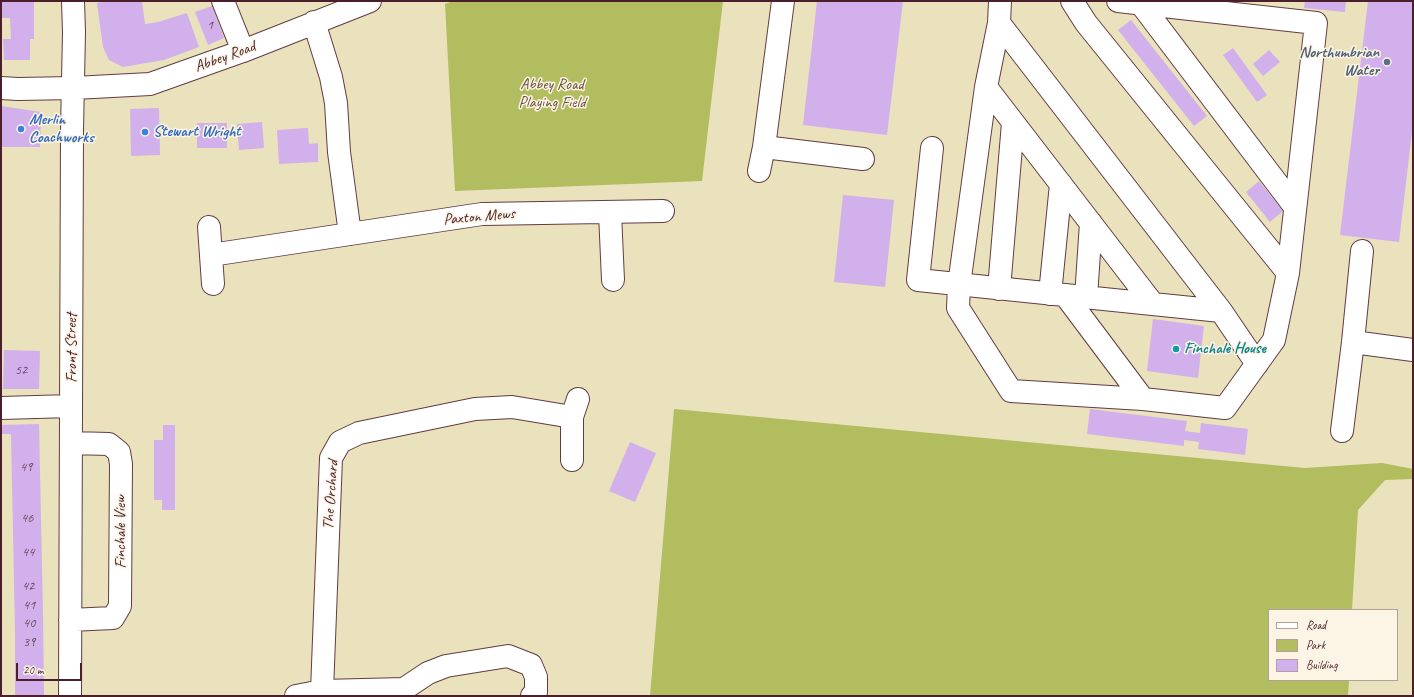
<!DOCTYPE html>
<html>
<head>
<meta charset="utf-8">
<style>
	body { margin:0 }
	#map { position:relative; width:1414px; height:697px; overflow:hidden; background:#eae1bd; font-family:Caveat,sans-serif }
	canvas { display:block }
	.frame { position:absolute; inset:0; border:2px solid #4a1f2b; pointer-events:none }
	.legend { position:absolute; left:1268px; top:609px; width:130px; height:72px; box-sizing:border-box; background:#fcf5e5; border:1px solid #b59f9b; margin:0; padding:5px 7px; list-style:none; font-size:12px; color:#4a1f2b }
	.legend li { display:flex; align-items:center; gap:8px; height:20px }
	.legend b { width:20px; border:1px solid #b59f9b }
	.scale { position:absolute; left:16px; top:663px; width:66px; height:18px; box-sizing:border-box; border:2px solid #4a1f2b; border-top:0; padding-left:5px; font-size:12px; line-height:14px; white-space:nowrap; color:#4a1f2b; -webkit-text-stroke:3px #fcf5e5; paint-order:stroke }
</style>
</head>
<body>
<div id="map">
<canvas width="1414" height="697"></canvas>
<div class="frame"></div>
<ul class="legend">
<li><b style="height:5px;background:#fff"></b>Road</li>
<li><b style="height:11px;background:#b1bd5f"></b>Park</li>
<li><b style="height:11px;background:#d1b0ec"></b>Building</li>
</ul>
<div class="scale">20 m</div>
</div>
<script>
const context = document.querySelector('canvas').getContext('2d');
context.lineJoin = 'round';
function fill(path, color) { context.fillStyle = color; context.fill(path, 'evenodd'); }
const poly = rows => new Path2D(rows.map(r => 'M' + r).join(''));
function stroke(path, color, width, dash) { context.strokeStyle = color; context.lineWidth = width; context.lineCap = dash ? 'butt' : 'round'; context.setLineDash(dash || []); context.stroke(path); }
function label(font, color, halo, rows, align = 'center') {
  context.font = font + ' Caveat,sans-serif'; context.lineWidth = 3; context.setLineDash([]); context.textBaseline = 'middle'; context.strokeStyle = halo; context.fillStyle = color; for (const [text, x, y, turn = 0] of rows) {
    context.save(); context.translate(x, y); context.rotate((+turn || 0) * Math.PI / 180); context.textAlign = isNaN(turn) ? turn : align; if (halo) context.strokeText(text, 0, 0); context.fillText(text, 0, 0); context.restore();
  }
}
const green = poly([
	[453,1,723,1,702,181,455,191,445,4],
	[674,409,1305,468,1382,463,1413,469,1413,479,1385,480,1358,510,1352,610,1269,610,1269,680,1349,680,1348,696,650,696]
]);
const building = poly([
	[1,1,34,1,34,39,30,39,30,60,4,60,3,39,11,39,10,18,1,18],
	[103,1,142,1,145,24,158,22,187,13,199,47,164,60,123,67,109,60,103,47,97,3,103,2],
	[817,1,903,1,887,135,803,125],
	[1305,1,1346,1,1345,12,1304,8],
	[1368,1,1413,1,1413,123,1399,242,1340,235],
	[212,6,224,38,208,45,195,12],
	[1131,20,1207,116,1194,126,1118,30],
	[1233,48,1267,95,1257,102,1223,55],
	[1269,50,1280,62,1263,76,1253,64],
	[1,106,41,112,40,147,1,147],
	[159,108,160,155,131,156,130,109],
	[262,122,264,148,239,150,237,124],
	[197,123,227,123,227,148,197,148],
	[308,128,309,144,318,143,318,162,279,164,277,130],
	[1259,181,1283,211,1270,222,1246,192],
	[843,195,894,200,885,287,834,282],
	[1153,319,1204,326,1198,378,1147,371],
	[4,350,40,351,39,389,3,389],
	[1090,409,1187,421,1185,431,1200,433,1201,423,1248,429,1245,455,1198,449,1199,442,1184,440,1184,446,1087,434],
	[39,424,43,614,44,696,15,696,15,632,11,434,1,434,1,425],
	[163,425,175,425,175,510,162,510,162,500,154,500,154,440,163,440],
	[630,442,656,453,635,502,609,491]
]);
const minor = poly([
	[223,1,243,51],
	[1000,1,999,23,986,87,959,285,958,308,1011,391,1143,399,1225,408,1274,340,1288,273,1316,23,1118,1],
	[1072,1,1086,23,1288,273],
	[1141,4,1295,207],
	[314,22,331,77,336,103,339,152,350,234],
	[999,23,1221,311,1257,364],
	[986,87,1153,304],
	[1,88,18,89,74,88,150,84,243,51,370,1],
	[764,147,863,159],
	[932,148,918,280,1221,311],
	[759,171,764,147,783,1],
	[610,213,613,280],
	[209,227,213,284],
	[211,255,482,214,663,211],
	[999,289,1013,123],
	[1050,294,1061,184],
	[1065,295,1143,399],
	[1086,297,1091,223],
	[1353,342,1413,350],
	[1,408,71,406],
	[1342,431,1353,342,1362,251],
	[572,460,572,417,578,399],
	[70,620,113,618,120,606,121,464,119,452,109,444,71,443],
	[322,691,331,458,340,442,359,433,475,409,512,407,572,417],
	[70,696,72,130,74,32,73,1],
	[296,696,322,691,404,689,428,673,446,666,508,656,531,665,536,677,536,692,532,696]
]);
const markers = [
	[1387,62,4,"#5c6f8a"],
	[21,129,4,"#3f7fe0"],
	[145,132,4,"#3f7fe0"],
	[1176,349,4,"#0f9aa8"]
];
const numberNames = [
	["1",210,25],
	["52",21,370],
	["49",26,467],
	["46",27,518],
	["44",28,552],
	["42",28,586],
	["41",29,605],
	["40",29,623],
	["39",29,642]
];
const serviceNames = [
	["Northumbrian",1379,53],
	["Water",1379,71]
];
const streetNames = [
	["Abbey Road",225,57,-20],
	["Paxton Mews",479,217,-5],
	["Front Street",72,348,-90],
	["The Orchard",331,495,-86],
	["Finchale View",121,532,-90]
];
const parkNames = [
	["Abbey Road",552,85],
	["Playing Field",552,103]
];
const shopNames = [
	["Merlin",29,120],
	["Coachworks",29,138],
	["Stewart Wright",153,132]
];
const cultureNames = [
	["Finchale House",1184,349]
];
fill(green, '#b1bd5f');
fill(building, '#d1b0ec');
stroke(minor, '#623c41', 24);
stroke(minor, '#fff', 22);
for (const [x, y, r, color] of markers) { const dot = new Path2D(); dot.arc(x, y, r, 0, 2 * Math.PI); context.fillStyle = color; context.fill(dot); stroke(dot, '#fcf5e5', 1.5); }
label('14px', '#6c435b', null, numberNames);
label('bold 16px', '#4e5e75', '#fcf5e5', serviceNames, 'right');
label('16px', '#4a1f2b', '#fcf5e5', streetNames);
label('16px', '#694e3b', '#fcf5e5', parkNames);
label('bold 16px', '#366cbe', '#fcf5e5', shopNames, 'left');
label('bold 16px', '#0d838f', '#fcf5e5', cultureNames, 'left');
</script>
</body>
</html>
